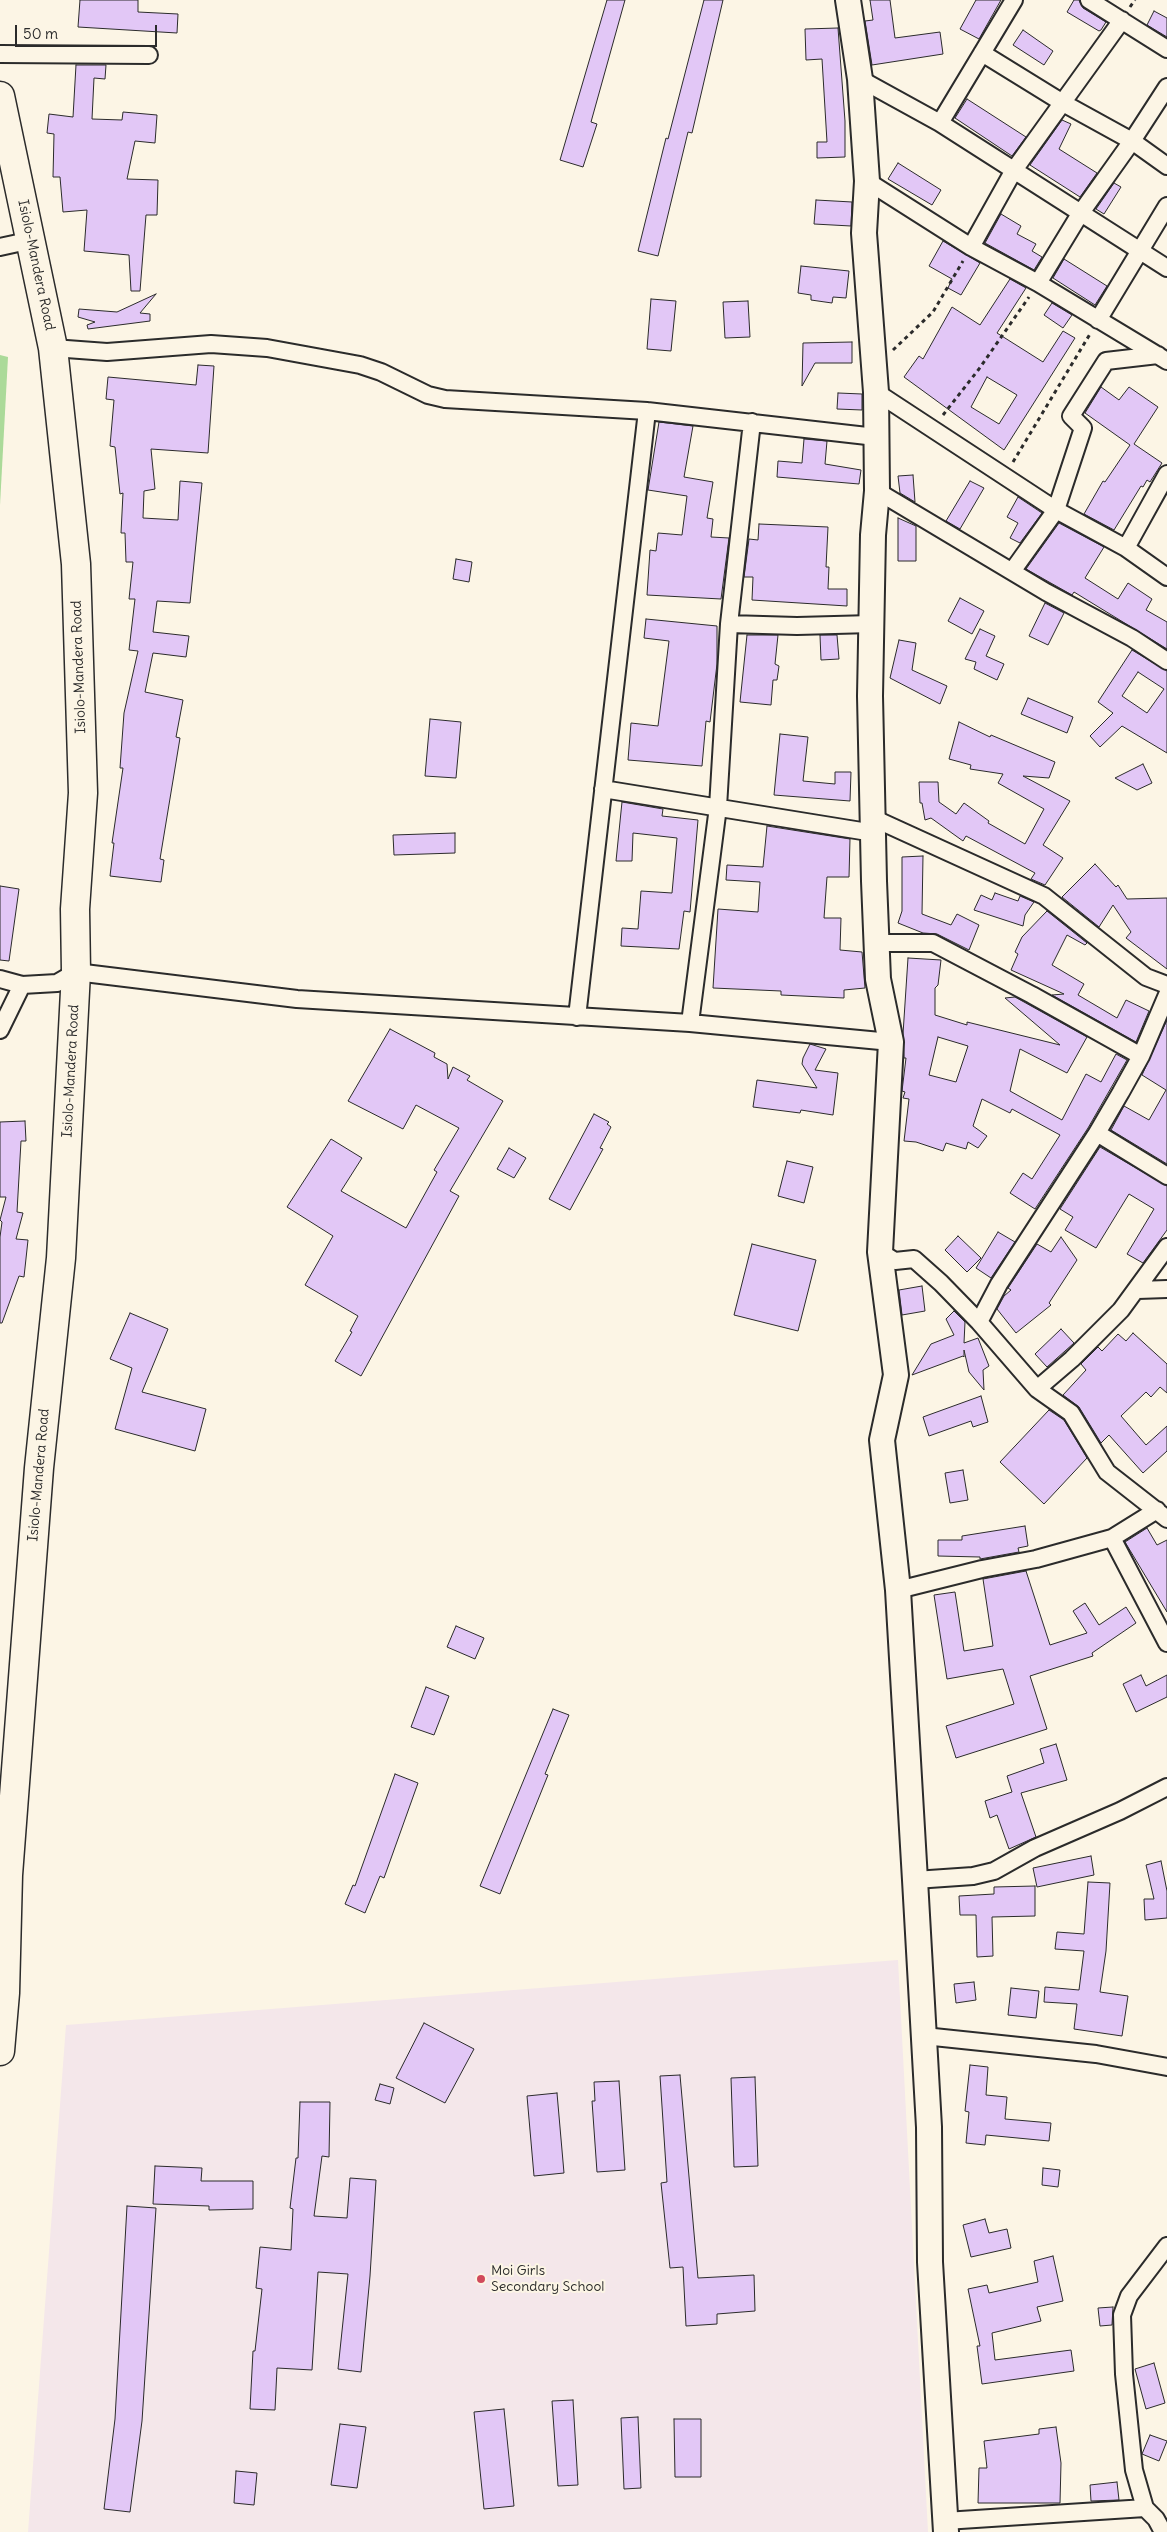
<!DOCTYPE html>
<html>
<head>
<meta charset="utf-8">
<style>
	body { margin:0 }
	#map { position:relative; width:1167px; height:2532px; overflow:hidden; background:#fcf5e5; font-family:Delius,sans-serif }
	canvas { display:block }
	.scale { position:absolute; left:15px; top:25px; width:142px; height:22px; box-sizing:border-box; border:2px solid #2b2b2b; border-top:0; padding-left:6px; font-size:15px; line-height:18px; white-space:nowrap; color:#2b2b2b; -webkit-text-stroke:4px #fcf5e5; paint-order:stroke }
</style>
</head>
<body>
<div id="map">
<canvas width="1167" height="2532"></canvas>
<div class="scale">50 m</div>
</div>
<script>
const context = document.querySelector('canvas').getContext('2d');
context.lineJoin = 'round';
function fill(path, color) { context.fillStyle = color; context.fill(path, 'evenodd'); }
const poly = rows => new Path2D(rows.map(r => 'M' + r).join(''));
function stroke(path, color, width, dash) { context.strokeStyle = color; context.lineWidth = width; context.lineCap = dash ? 'butt' : 'round'; context.setLineDash(dash || []); context.stroke(path); }
function label(font, color, halo, rows, align = 'center') {
  context.font = font + ' Delius,sans-serif'; context.lineWidth = 4; context.setLineDash([]); context.textBaseline = 'middle'; context.strokeStyle = halo; context.fillStyle = color; for (const [text, x, y, turn = 0] of rows) {
    context.save(); context.translate(x, y); context.rotate((+turn || 0) * Math.PI / 180); context.textAlign = isNaN(turn) ? turn : align; if (halo) context.strokeText(text, 0, 0); context.fillText(text, 0, 0); context.restore();
  }
}
const built = poly([
	[898,1960,928,2532,28,2532,66,2025]
]);
const green = poly([
	[0,355,8,357,0,505]
]);
const building = poly([
	[80,0,138,0,138,12,178,14,177,33,78,27,80,0],
	[607,0,625,0,591,122,597,124,583,167,560,160,607,0],
	[704,0,723,0,692,133,688,132,658,256,638,251,666,138,668,139,704,0],
	[870,0,890,0,895,38,940,32,943,54,872,65,865,21,873,20,870,0],
	[976,0,1001,0,979,39,960,29,976,0],
	[1074,0,1079,0,1083,8,1106,22,1101,30,1099,31,1067,12,1074,0],
	[1154,11,1167,18,1167,37,1147,25,1154,11],
	[838,28,845,121,845,157,817,158,817,142,827,142,822,59,806,60,805,29,838,28],
	[1023,30,1053,51,1044,65,1013,45,1023,30],
	[76,65,106,65,105,79,94,78,92,119,122,120,123,112,157,115,155,143,135,141,127,179,158,180,157,215,146,215,140,291,131,291,129,255,84,251,87,210,63,212,60,177,53,177,54,134,47,133,49,114,73,117,76,65],
	[967,99,1026,137,1012,156,955,118,967,99],
	[1062,120,1071,124,1059,149,1097,173,1080,197,1030,165,1062,120],
	[898,163,941,190,932,205,888,179,898,163],
	[1114,183,1121,187,1104,214,1096,209,1114,183],
	[816,200,852,202,851,226,814,224,816,200],
	[1001,214,1021,226,1017,234,1036,244,1032,251,1042,257,1034,270,985,243,1001,214],
	[943,241,980,263,961,295,948,288,952,279,929,266,943,241],
	[1064,259,1107,286,1095,305,1053,278,1064,259],
	[801,266,849,271,846,298,833,297,832,303,811,300,811,295,798,293,801,266],
	[1010,279,1026,288,997,333,1043,362,1063,331,1075,338,1004,450,904,377,919,356,923,359,952,307,980,325,1010,279],
	[987,377,1017,395,999,424,971,407,987,377],
	[156,294,140,313,150,314,150,321,88,329,87,325,95,322,78,317,79,309,117,312,156,294],
	[651,299,676,301,671,351,647,349,651,299],
	[748,301,750,337,725,338,723,302,748,301],
	[1052,303,1072,315,1063,328,1044,315,1052,303],
	[852,342,852,363,815,363,802,386,803,343,852,342],
	[198,365,214,366,208,453,151,449,155,489,144,491,143,518,178,520,180,481,202,483,190,603,157,601,153,632,189,636,186,657,153,653,145,692,183,700,176,737,180,738,160,859,164,860,161,882,110,876,114,843,112,843,123,768,120,768,124,713,138,651,129,650,135,599,129,599,133,562,126,562,125,533,121,533,123,493,120,494,115,447,110,446,114,400,106,399,108,377,196,385,198,365],
	[1101,387,1119,400,1129,387,1158,407,1134,444,1162,463,1150,482,1147,480,1143,487,1141,486,1114,530,1084,514,1103,481,1105,482,1130,445,1085,413,1101,387],
	[838,393,862,394,862,410,837,409,838,393],
	[659,422,693,426,684,477,713,482,707,518,713,519,711,537,729,538,721,599,647,595,650,550,656,551,658,533,682,535,687,496,648,490,659,422],
	[804,439,827,441,825,464,861,470,859,484,777,477,778,461,802,463,804,439],
	[913,475,915,502,900,493,898,476,913,475],
	[970,481,984,488,960,529,946,521,970,481],
	[1018,497,1042,513,1020,543,1010,538,1018,523,1007,517,1018,497],
	[898,518,916,526,916,561,898,561,898,518],
	[1059,523,1104,547,1085,578,1118,599,1128,583,1152,599,1146,610,1167,622,1167,649,1074,592,1072,595,1026,569,1059,523],
	[759,524,828,527,826,567,829,567,828,589,847,589,847,606,752,600,753,577,744,577,749,539,758,540,759,524],
	[456,559,472,562,469,582,453,579,456,559],
	[960,598,984,611,972,634,948,621,960,598],
	[1045,603,1064,613,1048,645,1029,636,1045,603],
	[646,619,717,626,717,664,710,722,706,721,702,766,628,760,631,723,658,726,669,641,644,638,646,619],
	[980,629,995,636,986,656,1004,664,997,680,974,669,976,662,965,659,980,629],
	[747,635,778,635,775,664,779,666,777,680,773,680,771,705,740,702,747,635],
	[820,635,837,635,839,659,821,660,820,635],
	[899,640,916,643,912,670,947,686,940,704,890,678,899,640],
	[1132,650,1167,671,1167,753,1122,726,1100,747,1090,736,1113,713,1098,702,1132,650],
	[1138,672,1164,689,1147,713,1122,696,1138,672],
	[1028,698,1073,717,1067,733,1021,714,1028,698],
	[430,719,461,722,456,778,425,776,430,719],
	[959,722,990,737,991,735,1055,762,1049,778,1023,776,1070,801,1043,845,1063,858,1045,885,1031,879,1035,873,966,836,963,841,931,818,925,820,922,803,920,803,919,782,938,782,939,802,956,814,964,803,989,821,988,823,1025,844,1044,809,998,783,1003,774,970,769,971,765,949,759,959,722],
	[780,734,808,737,803,781,835,784,835,772,851,772,850,801,774,795,780,734],
	[1143,764,1152,783,1137,790,1115,778,1143,764],
	[622,802,663,809,662,816,698,820,690,912,684,911,679,949,621,946,622,928,638,929,641,891,672,893,677,838,633,833,632,861,616,861,622,802],
	[767,826,850,839,849,877,827,877,824,918,841,918,840,950,862,952,865,988,844,990,844,998,781,995,781,991,713,988,718,909,758,912,760,882,726,880,727,865,763,867,767,826],
	[455,833,455,853,394,855,393,835,455,833],
	[923,856,922,914,951,925,957,914,979,925,969,950,937,934,923,933,898,923,902,911,902,857,923,856],
	[1095,864,1116,887,1118,885,1127,899,1167,898,1167,969,1126,938,1131,932,1113,905,1099,927,1062,897,1095,864],
	[0,886,19,889,9,961,0,960,0,886],
	[995,893,1018,901,1020,896,1034,902,1025,915,1023,926,974,910,981,895,992,900,995,893],
	[1047,911,1087,943,1085,945,1067,935,1052,965,1084,984,1078,995,1117,1018,1126,1000,1149,1011,1136,1042,1052,995,1064,994,1011,970,1018,954,1015,952,1022,937,1047,911],
	[908,958,941,960,938,985,935,988,935,1015,967,1025,967,1022,1060,1045,1005,998,1015,997,1087,1037,1067,1073,1020,1049,1010,1091,1062,1120,1086,1074,1101,1082,1116,1054,1127,1060,1088,1128,1035,1209,1010,1193,1023,1173,1032,1179,1060,1135,1012,1109,1010,1113,982,1099,973,1126,987,1136,978,1148,968,1142,966,1149,946,1143,943,1151,916,1142,904,1141,909,1099,903,1098,905,1092,902,1091,906,1058,904,1058,903,1034,908,958],
	[938,1037,968,1046,956,1082,929,1075,938,1037],
	[1167,1020,1167,1164,1111,1130,1124,1106,1149,1120,1166,1090,1142,1075,1167,1020],
	[390,1029,435,1053,434,1057,447,1064,448,1079,453,1067,470,1076,467,1080,503,1101,450,1191,459,1196,361,1376,335,1361,352,1332,350,1331,358,1316,305,1285,333,1236,287,1207,331,1139,362,1158,341,1191,406,1228,437,1172,434,1170,459,1128,416,1105,403,1129,348,1101,390,1029],
	[810,1044,826,1049,815,1070,838,1073,833,1115,801,1110,800,1113,753,1107,757,1080,817,1088,802,1064,803,1058,810,1044],
	[594,1114,609,1122,607,1124,611,1127,600,1148,603,1149,570,1210,549,1199,594,1114],
	[25,1121,26,1141,21,1141,17,1212,23,1213,16,1239,28,1240,24,1277,19,1276,2,1323,0,1323,0,1237,2,1222,0,1220,6,1197,0,1197,0,1122,25,1121],
	[1100,1147,1167,1186,1167,1230,1143,1263,1127,1254,1154,1209,1129,1194,1096,1248,1065,1230,1073,1217,1060,1209,1100,1147],
	[509,1148,526,1158,514,1178,497,1169,509,1148],
	[787,1161,813,1167,804,1203,778,1196,787,1161],
	[998,1232,1015,1242,991,1278,976,1268,998,1232],
	[958,1236,981,1258,967,1272,945,1250,958,1236],
	[1061,1237,1077,1260,1049,1303,1051,1305,1016,1333,997,1309,1004,1296,1011,1290,1008,1288,1037,1244,1051,1252,1061,1237],
	[752,1244,816,1260,798,1331,734,1315,752,1244],
	[922,1286,925,1311,902,1315,899,1290,922,1286],
	[954,1311,965,1322,964,1343,978,1338,989,1366,983,1370,984,1390,969,1372,964,1350,964,1357,963,1356,912,1375,931,1344,954,1335,946,1319,954,1311],
	[130,1313,168,1329,142,1392,206,1409,195,1451,115,1429,132,1368,110,1359,130,1313],
	[1061,1329,1074,1343,1047,1367,1035,1354,1061,1329],
	[1133,1333,1167,1364,1167,1393,1160,1387,1151,1397,1146,1392,1121,1416,1146,1445,1167,1426,1167,1451,1143,1473,1109,1435,1101,1443,1079,1407,1063,1395,1086,1370,1081,1364,1098,1347,1102,1351,1118,1334,1126,1341,1133,1333],
	[981,1396,988,1422,973,1427,971,1421,929,1436,923,1417,981,1396],
	[1049,1410,1064,1420,1087,1458,1044,1504,1000,1462,1049,1410],
	[963,1470,968,1500,950,1503,945,1473,963,1470],
	[1025,1526,1028,1546,1018,1548,1019,1552,980,1559,980,1557,938,1556,938,1540,962,1540,962,1536,1025,1526],
	[1147,1528,1157,1545,1167,1540,1167,1612,1125,1542,1147,1528],
	[1026,1571,1050,1645,1087,1633,1073,1611,1085,1603,1099,1625,1126,1607,1136,1623,1092,1653,1093,1656,1030,1676,1047,1729,956,1758,946,1726,1014,1704,1003,1669,947,1679,934,1595,955,1592,964,1651,993,1646,983,1579,1026,1571],
	[456,1626,484,1638,475,1659,447,1647,456,1626],
	[1141,1675,1146,1686,1167,1675,1167,1697,1136,1712,1123,1684,1141,1675],
	[426,1687,449,1696,434,1735,411,1727,426,1687],
	[553,1709,569,1715,545,1774,548,1775,500,1894,480,1886,553,1709],
	[1056,1744,1067,1780,1021,1793,1036,1837,1009,1849,997,1815,990,1818,985,1801,1012,1792,1007,1776,1044,1763,1040,1749,1056,1744],
	[395,1774,418,1783,384,1878,380,1876,365,1913,345,1904,353,1885,355,1886,395,1774],
	[1091,1856,1094,1875,1037,1887,1033,1868,1091,1856],
	[1161,1861,1167,1891,1167,1918,1145,1920,1144,1899,1154,1899,1146,1865,1161,1861],
	[1088,1882,1110,1883,1106,1951,1100,1992,1128,1996,1122,2036,1074,2029,1077,2004,1044,2002,1045,1987,1079,1990,1084,1951,1055,1949,1057,1932,1084,1934,1088,1882],
	[1035,1886,1035,1916,992,1917,993,1956,977,1957,976,1915,960,1915,959,1896,994,1894,994,1887,1035,1886],
	[974,1982,976,2000,956,2003,954,1984,974,1982],
	[1011,1988,1039,1991,1036,2018,1008,2015,1011,1988],
	[424,2023,474,2049,445,2103,396,2078,424,2023],
	[970,2065,988,2067,986,2095,1007,2097,1005,2119,1051,2123,1049,2141,986,2135,985,2145,966,2143,969,2112,965,2111,970,2065],
	[680,2075,698,2278,754,2275,755,2311,717,2314,717,2324,686,2326,683,2267,670,2268,661,2183,667,2182,660,2076,680,2075],
	[755,2077,758,2166,734,2167,731,2078,755,2077],
	[619,2081,625,2170,597,2172,592,2101,595,2101,594,2082,619,2081],
	[380,2084,394,2088,390,2104,375,2100,380,2084],
	[557,2093,564,2173,534,2176,527,2096,557,2093],
	[300,2102,330,2102,329,2157,322,2156,314,2216,347,2218,350,2178,376,2180,370,2276,361,2372,338,2369,348,2274,318,2272,312,2370,277,2368,275,2410,250,2409,253,2351,255,2351,262,2289,256,2288,260,2247,291,2250,293,2209,290,2208,296,2158,298,2158,300,2102],
	[155,2166,202,2168,201,2181,253,2181,253,2209,209,2210,209,2206,153,2204,155,2166],
	[1043,2168,1060,2170,1058,2187,1042,2185,1043,2168],
	[127,2206,156,2208,142,2421,130,2512,104,2509,115,2419,127,2206],
	[985,2219,989,2233,1007,2229,1011,2248,971,2257,963,2225,985,2219],
	[1053,2256,1063,2301,1037,2307,1041,2321,992,2333,995,2360,1071,2350,1074,2371,982,2384,977,2346,980,2346,968,2289,987,2285,989,2293,1038,2282,1034,2261,1053,2256],
	[1113,2307,1112,2325,1100,2326,1098,2308,1113,2307],
	[1154,2363,1165,2403,1146,2409,1135,2369,1154,2363],
	[573,2400,578,2485,558,2486,552,2401,573,2400],
	[504,2409,514,2506,484,2509,474,2412,504,2409],
	[638,2417,641,2488,624,2489,621,2418,638,2417],
	[674,2419,701,2419,701,2477,675,2477,674,2419],
	[340,2424,366,2427,357,2488,331,2485,340,2424],
	[1056,2427,1061,2463,1060,2503,978,2503,979,2468,987,2468,984,2441,1039,2434,1039,2429,1056,2427],
	[1150,2435,1167,2441,1159,2461,1142,2454,1150,2435],
	[236,2471,257,2473,254,2505,234,2503,236,2471],
	[1117,2482,1119,2500,1091,2501,1090,2485,1117,2482]
]);
const path = poly([
	[1130,7,1135,0],
	[893,350,933,312,963,261],
	[943,415,979,369,1029,297],
	[1013,462,1090,334]
]);
const street = poly([
	[1089,0,1167,49],
	[982,53,1063,103,1132,141,1167,166],
	[0,54,149,55],
	[860,79,940,123,1167,268],
	[940,123,1014,0],
	[867,181,971,247,1038,283,1167,361],
	[0,247,32,240],
	[971,247,1014,170,1122,20],
	[1038,283,1080,214,1132,141,1167,87],
	[1098,320,1167,206],
	[53,348,107,352,211,344,267,348,360,365,381,372,428,395,445,399,647,411,876,437],
	[876,392,1056,510,1126,548,1167,577],
	[877,491,1046,592,1132,638,1167,661],
	[1126,548,1167,474],
	[1013,570,1056,510,1083,428,1071,416,1106,361,1158,355],
	[729,624,797,626,872,624],
	[603,789,874,833],
	[873,818,1044,896,1146,977,1167,985],
	[876,943,933,943,1032,995,1141,1056],
	[0,979,22,985],
	[577,1017,647,411],
	[690,1023,718,807,729,624,752,422],
	[0,1030,22,985,57,983,76,972,297,999,690,1023,891,1042],
	[1097,1133,1167,1176],
	[880,1252,895,1261,914,1259,941,1283,979,1322,1037,1389,1071,1413,1107,1472,1167,1519],
	[1138,1290,1167,1289],
	[979,1322,999,1284,1097,1133,1121,1092,1141,1056,1167,995],
	[1037,1389,1072,1359,1121,1310,1167,1247],
	[1112,1538,1167,1643],
	[898,1590,982,1569,1036,1559,1112,1538,1157,1510],
	[915,1880,973,1876,994,1871,1035,1848,1120,1811,1167,1787],
	[924,2036,1096,2054,1167,2067],
	[945,2521,1145,2508],
	[1163,2532,1156,2519,1145,2508,1134,2470,1124,2374,1122,2315,1129,2296,1167,2246]
]);
const secondary = poly([
	[848,0,860,79,867,181,864,233,876,392,877,491,873,535,870,696,874,881,878,979,891,1042,880,1252,896,1375,882,1440,898,1590,915,1880,929,2127,930,2262,946,2532]
]);
const highway = poly([
	[0,96,53,348,76,564,83,793,75,909,76,972,61,1258,39,1468,8,1875,5,1993,0,2051]
]);
const markers = [
	[481,2279,5,"#d1495b"]
];
const streetNames = [
	["Isiolo-Mandera Road",36,265,78],
	["Isiolo-Mandera Road",79,667,-92],
	["Isiolo-Mandera Road",71,1071,-87],
	["Isiolo-Mandera Road",39,1475,-85]
];
const poiNames = [
	["Moi Girls",491,2271],
	["Secondary School",491,2287]
];
fill(built, '#f4e7ea');
fill(green, '#abda99');
fill(building, '#e2c7f6');
stroke(building, '#2b2b2b', 1);
stroke(street, '#2b2b2b', 20);
stroke(secondary, '#2b2b2b', 28);
stroke(highway, '#2b2b2b', 31);
stroke(path, '#2b2b2b', 3, [4, 4]);
stroke(street, '#fcf5e5', 16);
stroke(secondary, '#fcf5e5', 24);
stroke(highway, '#fcf5e5', 28);
for (const [x, y, r, color] of markers) { const dot = new Path2D(); dot.arc(x, y, r, 0, 2 * Math.PI); context.fillStyle = color; context.fill(dot); stroke(dot, '#fcf5e5', 2); }
label('14px', '#2b2b2b', '#fcf5e5', streetNames);
label('14px', '#2b2b2b', '#fcf5e5', poiNames, 'left');
</script>
</body>
</html>
